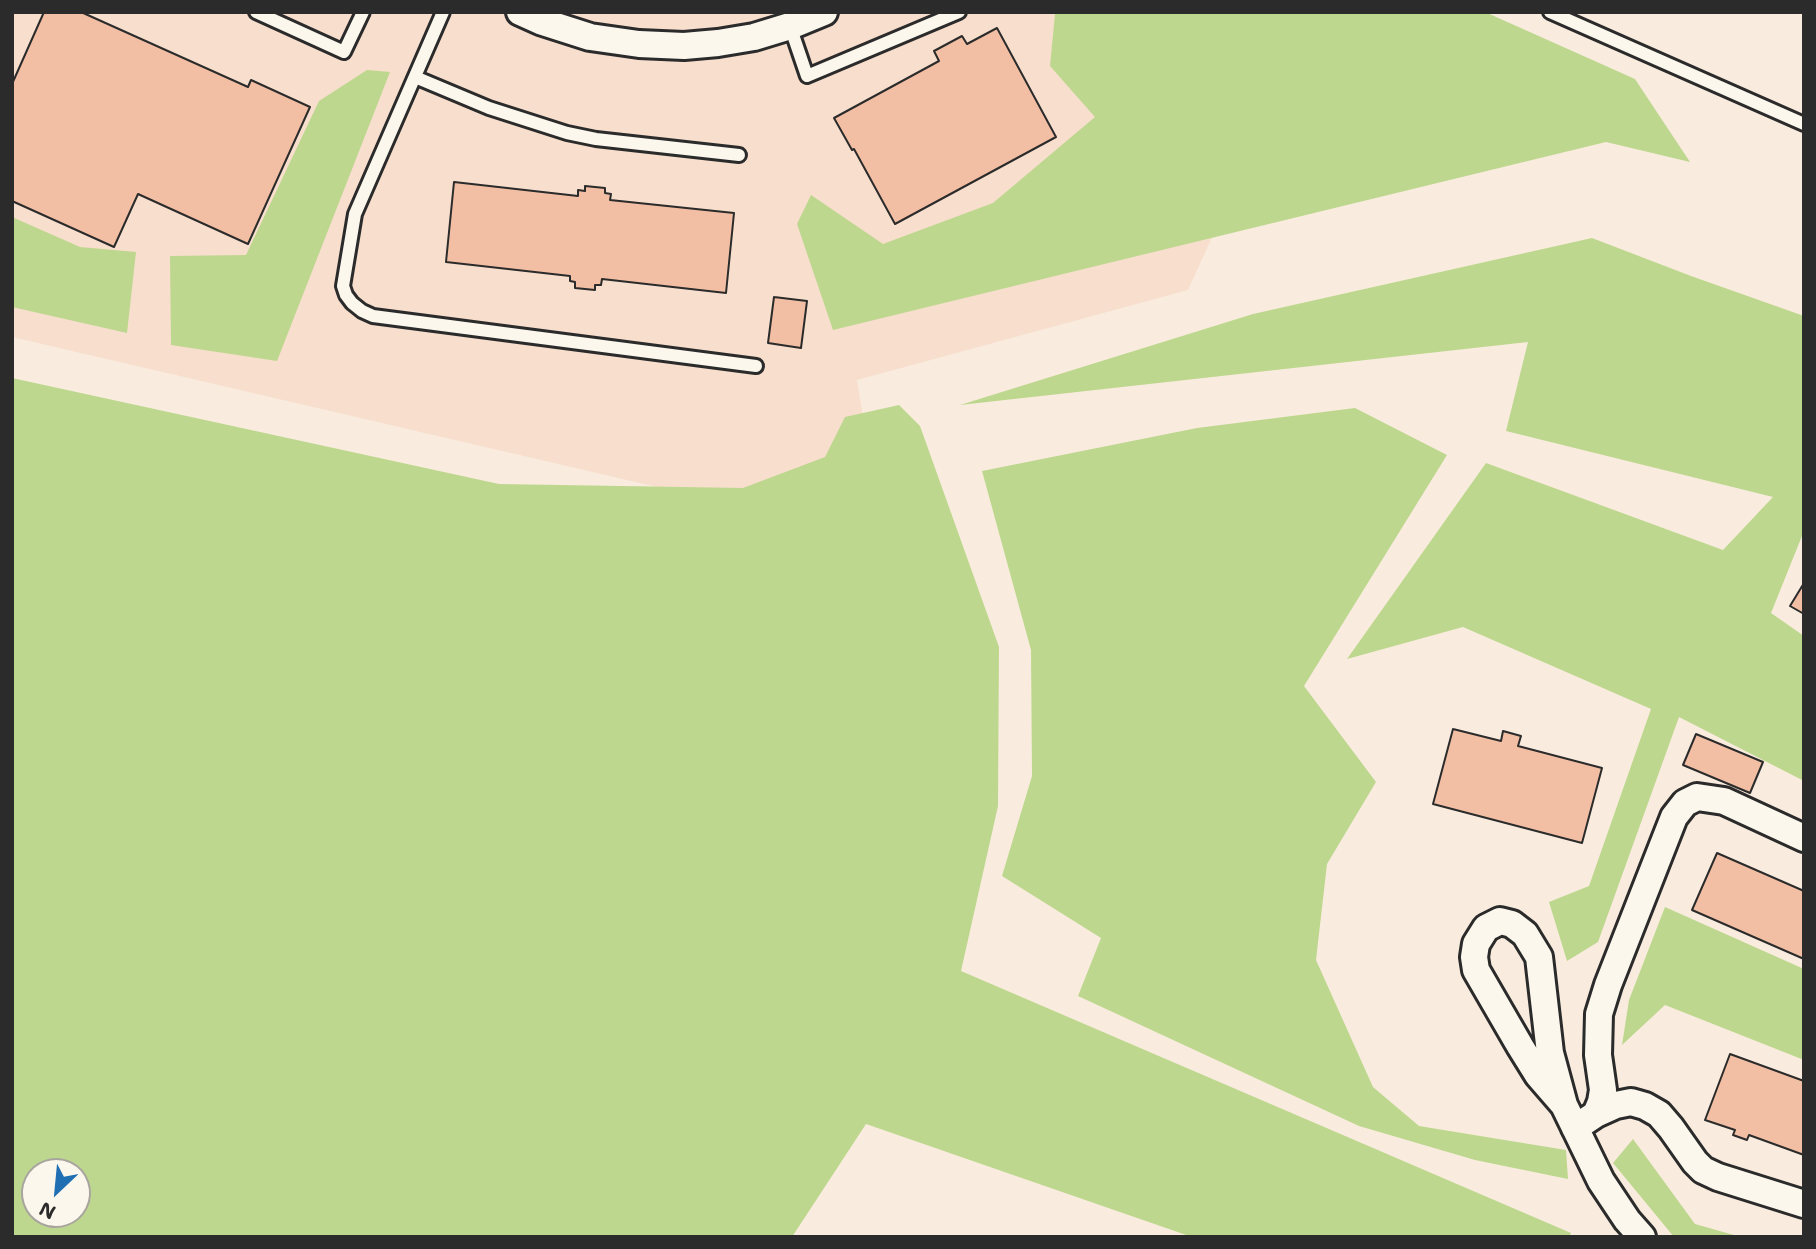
<!DOCTYPE html>
<html>
<head>
<meta charset="utf-8">
<style>
	body { margin:0 }
	#map { position:relative; width:1816px; height:1249px; overflow:hidden; background:#f9ecde; font-family:"Shantell Sans",sans-serif }
	canvas { display:block }
	.frame { position:absolute; inset:0; border:14px solid #2b2b2b; pointer-events:none }
	.north { position:absolute; left:21px; top:1158px; width:70px; height:70px; box-sizing:border-box; background:#fbf7ec; border:2px solid #a8a59f; border-radius:50%; rotate:206deg; font-size:19px; font-weight:700; line-height:28px; text-align:center; color:#2b2b2b }
	.north::after { content:''; display:block; margin:auto; width:24px; height:32px; background:#1f6fb2; clip-path:polygon(50% 0,100% 100%,50% 72%,0 100%) }
</style>
</head>
<body>
<div id="map">
<canvas width="1816" height="1249"></canvas>
<div class="frame"></div>
<div class="north">N</div>
</div>
<script>
const context = document.querySelector('canvas').getContext('2d');
context.lineJoin = 'round';
function fill(path, color) { context.fillStyle = color; context.fill(path, 'evenodd'); }
const poly = rows => new Path2D(rows.map(r => 'M' + r).join(''));
function stroke(path, color, width, dash) { context.strokeStyle = color; context.lineWidth = width; context.lineCap = dash ? 'butt' : 'round'; context.setLineDash(dash || []); context.stroke(path); }
const built = poly([
	[12,12,1315,12,1188,290,857,380,874,487,743,507,12,337]
]);
const green = poly([
	[1087,12,1485,12,1635,79,1690,162,1606,142,833,330,797,224,811,195,883,244,993,203,1095,117,1050,66,1055,14],
	[367,70,390,72,277,361,171,345,170,256,246,255,319,101],
	[12,217,80,247,136,252,127,333,12,307],
	[1592,238,1691,276,1804,316,1804,531,1771,613,1804,636,1804,781,1679,717,1598,942,1567,961,1549,902,1589,886,1651,709,1463,627,1347,659,1486,463,1723,550,1773,497,1506,431,1528,342,960,405,1253,314],
	[12,378,499,484,743,488,825,457,845,417,899,405,920,426,999,647,998,806,961,971,1571,1233,1569,1237,1192,1237,866,1124,792,1237,12,1237],
	[77,1172,77,1214,35,1214,35,1172],
	[1355,408,1447,455,1304,686,1376,782,1327,864,1316,960,1373,1087,1419,1126,1566,1150,1568,1179,1475,1160,1359,1126,1078,996,1101,938,1002,876,1032,776,1031,650,982,471,1197,428],
	[1665,907,1804,969,1804,1060,1665,1005,1622,1045,1629,1000],
	[1633,1139,1695,1224,1741,1237,1674,1237,1613,1163]
]);
const building = poly([
	[44,12,81,12,248,87,251,80,310,107,248,244,138,194,114,247,12,201,12,84,44,12],
	[997,28,1056,137,895,224,854,149,852,150,834,118,939,61,934,51,962,36,967,44,997,28],
	[454,182,578,196,578,190,585,191,585,186,605,188,605,193,611,194,610,200,734,213,726,293,602,279,601,285,595,285,595,290,575,288,575,282,570,281,570,276,446,262,454,182],
	[774,297,807,301,801,348,768,343,774,297],
	[1804,583,1804,614,1790,606,1804,583],
	[1453,729,1501,741,1503,731,1521,736,1518,746,1602,768,1582,843,1433,804,1453,729],
	[1696,734,1763,762,1750,793,1683,765,1696,734],
	[1717,853,1804,891,1804,959,1692,910,1717,853],
	[1730,1054,1804,1081,1804,1155,1749,1135,1747,1140,1733,1135,1735,1130,1705,1120,1730,1054]
]);
const lane = poly([
	[256,12,344,52,363,12],
	[443,12,355,214,343,286,346,295,352,303,362,311,373,316,756,366],
	[1550,12,1804,124],
	[790,26,807,76,959,12],
	[415,77,489,108,567,133,596,139,739,155]
]);
const street = poly([
	[520,12,540,21,590,37,639,44,684,46,718,43,754,37,790,26,824,12],
	[1564,1105,1538,1075,1520,1046,1476,970,1474,957,1476,944,1486,928,1500,921,1512,924,1525,934,1539,957,1550,1053,1564,1105,1601,1181,1627,1220,1642,1237],
	[1596,1114,1616,1105,1631,1102,1645,1106,1659,1114,1671,1128,1695,1162,1703,1170,1718,1177,1804,1204],
	[1575,1128,1596,1114,1601,1102,1603,1090,1598,1055,1599,1014,1608,985,1674,817,1685,803,1697,797,1724,801,1804,838]
]);
fill(built, '#f7decd');
fill(green, '#bed78e');
fill(building, '#f2bfa4');
stroke(building, '#2b2b2b', 2);
stroke(lane, '#2b2b2b', 18);
stroke(street, '#2b2b2b', 32);
stroke(lane, '#fbf7ec', 12);
stroke(street, '#fbf7ec', 26);
</script>
</body>
</html>
